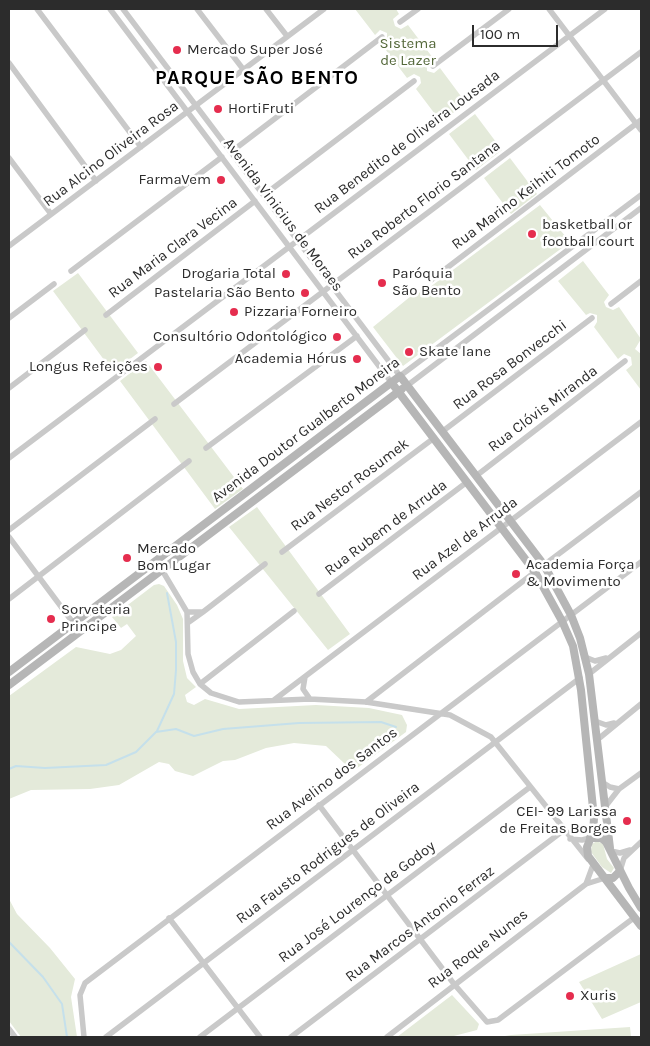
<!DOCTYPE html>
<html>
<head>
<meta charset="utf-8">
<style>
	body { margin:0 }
	#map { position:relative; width:650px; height:1046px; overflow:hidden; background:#fff; font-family:Karla,sans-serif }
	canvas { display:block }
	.frame { position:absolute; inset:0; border:10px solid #2c2c2c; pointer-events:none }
	.scale { position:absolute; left:472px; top:25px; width:86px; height:22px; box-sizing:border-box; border:2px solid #2c2c2c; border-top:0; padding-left:6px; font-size:15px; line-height:18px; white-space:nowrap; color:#2c2c2c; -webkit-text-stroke:4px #fff; paint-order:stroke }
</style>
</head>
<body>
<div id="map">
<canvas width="650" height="1046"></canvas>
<div class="frame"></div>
<div class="scale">100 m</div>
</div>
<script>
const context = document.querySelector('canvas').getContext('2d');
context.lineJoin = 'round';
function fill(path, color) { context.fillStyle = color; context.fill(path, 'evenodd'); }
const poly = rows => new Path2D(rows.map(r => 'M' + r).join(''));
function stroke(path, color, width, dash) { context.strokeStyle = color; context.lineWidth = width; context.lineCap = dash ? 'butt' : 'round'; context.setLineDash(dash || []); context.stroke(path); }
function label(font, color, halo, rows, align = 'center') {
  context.font = font + ' Karla,sans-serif'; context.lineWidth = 5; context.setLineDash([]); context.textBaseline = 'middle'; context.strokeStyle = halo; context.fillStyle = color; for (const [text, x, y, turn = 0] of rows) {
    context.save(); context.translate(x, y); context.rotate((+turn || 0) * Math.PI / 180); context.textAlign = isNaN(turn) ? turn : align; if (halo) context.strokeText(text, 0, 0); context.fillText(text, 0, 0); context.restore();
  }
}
const green = poly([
	[355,9,396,9,399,14,393,19,395,26,401,29,408,25,433,58,427,63,427,71,434,73,440,68,466,103,441,122,416,89,421,83,420,77,414,74,407,78,382,45,387,40,387,33,380,30,375,35],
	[475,114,502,150,476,170,449,134],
	[510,158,537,194,511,214,484,178],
	[540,205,570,242,403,366,373,327,411,296,426,290],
	[583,261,609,295,604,302,606,307,613,310,619,307,641,339,635,349,641,354,641,390,626,370,632,365,631,357,624,354,618,359,594,327,597,322,597,315,590,313,586,315,558,281],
	[78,273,138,353,113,372,53,291],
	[146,361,243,489,215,509,120,381],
	[257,507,350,634,328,650,229,527],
	[159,584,164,586,177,605,183,619,183,661,187,678,196,687,185,695,187,702,194,705,205,699,239,709,316,705,369,708,402,715,407,725,406,732,356,769,345,764,326,746,294,743,266,748,235,760,223,761,193,776,175,771,169,764,159,762,119,785,90,789,31,790,9,799,9,696,76,647,110,654,121,650,136,636,127,624,121,628,112,617,154,585],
	[597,841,603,844,607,859,614,868,611,873,602,867,591,852,592,844],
	[9,899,17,914,50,948,75,979,71,997,77,1037,21,1037,9,1021],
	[641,954,641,1002,602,1019,579,982],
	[452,995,479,1024,477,1030,450,1037,397,1037],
	[630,1027,631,1037,499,1037,511,1035]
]);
const stream = poly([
	[157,731,174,694,176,670,176,642,167,593],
	[9,769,16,766,45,768,106,765,136,752,156,732,176,729,194,736,223,729,299,723,381,722,396,727],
	[9,942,43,977,62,1004,67,1037]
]);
const street = poly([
	[37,9,141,147],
	[110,9,391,382],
	[123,9,400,376,641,195],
	[197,9,243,69],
	[266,9,287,36],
	[549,9,641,130],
	[400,22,418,9],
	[9,63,96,181],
	[433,66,509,9],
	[231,152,382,37],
	[9,158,51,214],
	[264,195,414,81],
	[9,246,324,9],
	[71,271,222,157],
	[431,280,641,120],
	[611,304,641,281],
	[106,315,255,201],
	[9,318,54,284],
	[408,385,641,208],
	[9,388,85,330],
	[174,404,641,52],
	[443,431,592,318],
	[206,448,357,336],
	[9,458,605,9],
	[476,476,625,361],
	[9,530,155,419],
	[9,537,74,624],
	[282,552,434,438],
	[544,565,641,492],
	[162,570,187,612,188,654,193,672,200,684,211,693,239,702,310,699,366,702,450,715,491,737,588,859],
	[319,594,467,482],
	[9,599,189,461],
	[187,612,203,612,189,622],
	[203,612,265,564],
	[585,657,595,661,606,658],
	[589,674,641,633],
	[305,677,303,689,310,699],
	[200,684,294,611],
	[274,700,641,422],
	[366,702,535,572],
	[595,721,606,725,614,723],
	[597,740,641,704],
	[602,782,610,787,619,789,605,807],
	[619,789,641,773],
	[319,805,454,984,487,1022,498,1020,635,917],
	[570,839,582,840,590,838],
	[611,851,620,853,630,850],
	[593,865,586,884,605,878],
	[620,871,624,858,641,842],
	[169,918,260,1037],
	[9,1029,15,1037],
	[84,1037,80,995,85,983,641,562],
	[106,1037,580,678],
	[200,1037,530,787],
	[291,1037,564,830],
	[387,1037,586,884]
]);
const secondary = poly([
	[391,382,535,572,562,621,573,646,581,690,594,818,593,832,587,847,588,856,641,926],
	[9,672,400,376,544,565,571,615,580,638,589,674,610,848],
	[9,685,402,389],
	[590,838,601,838,606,842,629,888,641,908],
	[605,878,613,878,620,871]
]);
const markers = [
	[177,50,5,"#e52d4e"],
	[218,109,5,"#e52d4e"],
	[221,180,5,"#e52d4e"],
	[532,234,5,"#e52d4e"],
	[286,274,5,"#e52d4e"],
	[382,283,5,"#e52d4e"],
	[305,293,5,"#e52d4e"],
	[234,312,5,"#e52d4e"],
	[337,337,5,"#e52d4e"],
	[409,352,5,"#e52d4e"],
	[357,359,5,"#e52d4e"],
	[158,367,5,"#e52d4e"],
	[127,558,5,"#e52d4e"],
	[516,574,5,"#e52d4e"],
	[51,619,5,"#e52d4e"],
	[627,821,5,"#e52d4e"],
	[570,996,5,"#e52d4e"]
];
const parkNames = [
	["Sistema",408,44],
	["de Lazer",408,61]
];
const poiNames = [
	["Mercado Super José",187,50],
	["HortiFruti",228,109],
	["FarmaVem",211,180,"right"],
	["basketball or",542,225],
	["football court",542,242],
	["Drogaria Total",276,274,"right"],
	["Paróquia",392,274],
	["São Bento",392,291],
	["Pastelaria São Bento",295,293,"right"],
	["Pizzaria Forneiro",244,312],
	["Consultório Odontológico",327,337,"right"],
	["Skate lane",419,352],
	["Academia Hórus",347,359,"right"],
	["Longus Refeições",148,367,"right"],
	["Mercado",137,549],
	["Bom Lugar",137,566],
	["Academia Força",526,565],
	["& Movimento",526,582],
	["Sorveteria",61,610],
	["Principe",61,627],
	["CEI- 99 Larissa",617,812,"right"],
	["de Freitas Borges",617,829,"right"],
	["Xuris",580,996]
];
const streetNames = [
	["Rua Benedito de Oliveira Lousada",407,142,-37],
	["Rua Alcino Oliveira Rosa",111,154,-37],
	["Rua Marino Keihiti Tomoto",526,192,-37],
	["Rua Roberto Florio Santana",424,200,-37],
	["Avenida Vinicius de Moraes",283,215,53],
	["Rua Maria Clara Vecina",173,248,-37],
	["Rua Rosa Bonvecchi",510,365,-37],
	["Rua Clóvis Miranda",543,409,-37],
	["Avenida Doutor Gualberto Moreira",306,430,-37],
	["Rua Nestor Rosumek",350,485,-37],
	["Rua Rubem de Arruda",386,528,-37],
	["Rua Azel de Arruda",465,539,-37],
	["Rua Avelino dos Santos",332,779,-37],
	["Rua Fausto Rodrigues de Oliveira",328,853,-37],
	["Rua José Lourenço de Godoy",357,902,-37],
	["Rua Marcos Antonio Ferraz",420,924,-37],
	["Rua Roque Nunes",478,949,-37]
];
const districtNames = [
	["PARQUE SÃO BENTO",257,78]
];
fill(green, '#e4eada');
stroke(stream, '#c5e0eb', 2);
stroke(street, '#c9c9c9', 5.5);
stroke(secondary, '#b6b6b6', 8);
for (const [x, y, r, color] of markers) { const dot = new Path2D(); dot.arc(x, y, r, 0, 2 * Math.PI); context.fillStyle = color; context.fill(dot); stroke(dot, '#fff', 2); }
label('15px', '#54683a', '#fff', parkNames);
label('15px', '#2c2c2c', '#fff', poiNames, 'left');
label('15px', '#2c2c2c', '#fff', streetNames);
context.letterSpacing = '1px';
label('bold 20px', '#000', '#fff', districtNames);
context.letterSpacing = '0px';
</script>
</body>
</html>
